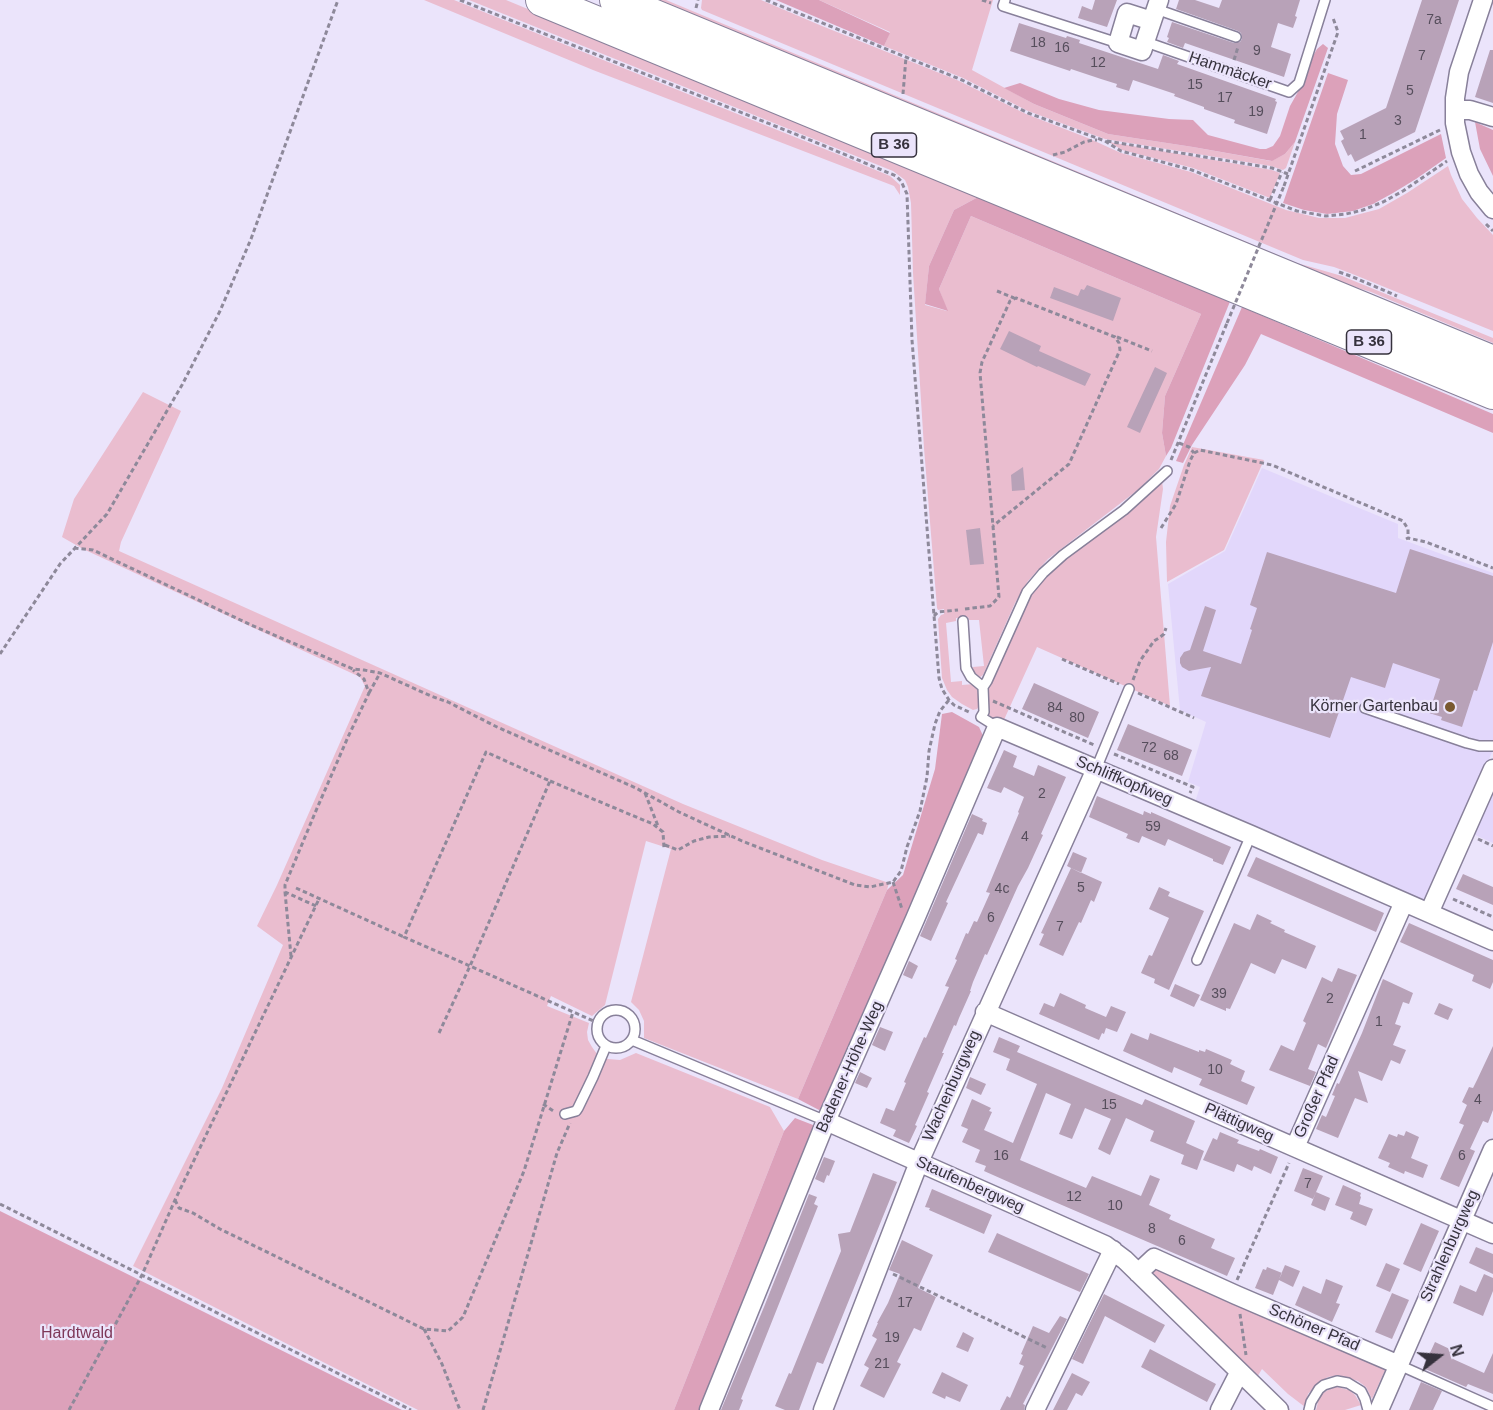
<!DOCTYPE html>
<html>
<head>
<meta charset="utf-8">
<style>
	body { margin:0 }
	#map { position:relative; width:1493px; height:1410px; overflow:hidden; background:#ebe4fb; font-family:Helvetica,sans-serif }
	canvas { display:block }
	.north { position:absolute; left:1409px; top:1326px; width:60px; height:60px; -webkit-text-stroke:4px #ebe4fb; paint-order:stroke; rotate:73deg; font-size:16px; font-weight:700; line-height:24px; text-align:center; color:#36323d }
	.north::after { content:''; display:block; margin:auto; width:21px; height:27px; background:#36323d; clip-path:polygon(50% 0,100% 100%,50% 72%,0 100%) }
</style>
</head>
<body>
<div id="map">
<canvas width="1493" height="1410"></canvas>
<div class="north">N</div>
</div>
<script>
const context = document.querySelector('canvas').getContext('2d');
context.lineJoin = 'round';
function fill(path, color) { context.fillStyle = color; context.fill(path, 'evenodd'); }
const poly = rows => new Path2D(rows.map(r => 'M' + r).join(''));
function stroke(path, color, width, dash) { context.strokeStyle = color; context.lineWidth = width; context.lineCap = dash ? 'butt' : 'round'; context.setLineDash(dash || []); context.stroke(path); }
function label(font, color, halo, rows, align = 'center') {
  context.font = font + ' Helvetica,sans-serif'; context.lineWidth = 4.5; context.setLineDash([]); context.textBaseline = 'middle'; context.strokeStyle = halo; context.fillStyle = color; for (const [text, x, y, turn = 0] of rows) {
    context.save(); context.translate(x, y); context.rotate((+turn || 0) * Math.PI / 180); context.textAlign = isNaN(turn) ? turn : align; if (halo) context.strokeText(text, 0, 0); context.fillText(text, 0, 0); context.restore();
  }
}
const built = poly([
	[1262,468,1398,524,1398,538,1493,573,1493,750,1427,903,1195,802,1200,787,1188,782,1206,722,1180,710,1168,584,1225,551],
	[1493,789,1493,843,1473,834]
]);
const green = poly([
	[424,0,454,0,842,156,890,176,900,185,900,195,894,186,593,70],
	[469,0,506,0,980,196,954,210,929,266,925,305,947,311,939,289,971,216,1201,314,1165,396,1162,433,1166,456,1159,469,1139,489,1048,559,1028,581,1015,603,983,675,979,678,977,678,974,673,973,667,984,666,979,620,969,620,968,617,963,618,956,618,956,621,946,623,951,682,962,681,962,685,974,684,976,686,978,693,979,706,977,709,973,710,962,704,952,697,947,690,942,678,938,619,941,615,944,614,944,609,938,610,937,608,924,448,913,273,911,203,908,187,905,180,893,171],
	[640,0,666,0,1297,263,1342,276,1493,338,1493,343,1371,292,1332,280],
	[702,0,761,0,822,26,957,80,1026,114,1088,138,1121,153,1191,172,1286,210,1319,218,1345,218,1379,209,1407,193,1448,166,1451,175,1462,199,1477,218,1493,235,1493,331,1350,273,1334,267,1303,260,702,10,701,8],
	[819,0,993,0,972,70,1034,104,1108,134,1193,147,1271,161,1285,154,1295,142,1286,168,1283,170,1271,166,1105,139,1028,111,963,78,884,46,890,32],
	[1109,142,1272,170,1280,173,1270,198,1193,168,1122,150],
	[143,392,181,411,121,542,119,551,683,804,822,860,889,883,887,890,798,1099,644,1038,644,1021,639,1010,631,1002,671,849,646,841,605,1005,592,1016,551,996,547,1006,589,1023,587,1032,588,1040,592,1047,597,1054,608,1059,620,1060,636,1053,770,1107,784,1131,674,1410,418,1410,133,1266,222,1088,283,945,257,926,277,885,365,686,360,677,83,549,62,537,74,499],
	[1192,447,1264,460,1224,550,1167,582,1166,542,1170,506,1184,465],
	[1162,481,1163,489,1156,537,1170,706,1037,647,1003,722,992,718,988,714,987,691,1030,595,1045,576,1067,556],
	[1157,1266,1386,1368,1372,1399,1366,1387,1358,1381,1338,1375,1328,1377,1319,1382,1308,1394,1305,1407,1288,1394,1262,1369,1256,1379,1148,1274],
	[1337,1387,1349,1390,1355,1395,1361,1405,1345,1410,1316,1410,1319,1398,1323,1393,1330,1389]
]);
const forest = poly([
	[776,0,819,0,890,33,884,46],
	[1323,44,1328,48,1295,142,1285,154,1272,161,1193,147,1108,134,1034,104,1004,88,1020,83,1059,99,1099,110,1169,119,1193,120,1208,135,1260,149,1266,149,1273,146,1280,136,1290,106,1303,83,1308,65,1317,49],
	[1328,73,1348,80,1337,114,1335,144,1343,166,1351,175,1361,174,1441,134,1446,158,1416,179,1393,193,1373,204,1353,211,1327,214,1304,210,1283,203],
	[1475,122,1493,130,1493,176,1480,149],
	[980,196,1231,299,1171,448,1166,456,1162,433,1165,396,1201,314,971,216,939,289,948,311,925,304,929,266,954,210],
	[1242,307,1493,414,1493,433,1261,334,1245,365,1192,445,1183,463,1176,461],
	[952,712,979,727,984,738,950,812,826,1106,819,1110,798,1099,887,890,903,875,935,769,942,714],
	[795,1118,813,1125,814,1132,703,1410,674,1410,784,1131],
	[0,1211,402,1410,0,1410]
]);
const building = poly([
	[1095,0,1117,0,1107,27,1078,18,1082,6,1092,10],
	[1179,0,1195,0,1219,8,1222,0,1300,0,1295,16,1297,17,1293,28,1278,23,1271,47,1291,54,1284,77,1185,43,1183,48,1167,42,1169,38,1167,37,1172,22,1234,43,1240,42,1242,39,1241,33,1238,31,1176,9],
	[1422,0,1459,0,1415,132,1355,162,1351,154,1348,156,1341,141,1344,139,1340,131,1386,108],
	[1019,23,1066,38,1067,36,1080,40,1079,43,1158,69,1163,55,1179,61,1177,64,1276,99,1275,101,1277,102,1267,134,1234,123,1235,120,1204,109,1204,107,1174,96,1175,94,1133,80,1129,91,1116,87,1117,84,1101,79,1071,69,1070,71,1010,51],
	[1490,50,1493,50,1493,103,1475,97],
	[1087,285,1121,298,1113,321,1050,298,1054,287,1078,296,1081,289,1084,290],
	[1009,331,1041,346,1039,351,1091,374,1085,386,1038,366,1037,367,1000,349],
	[1155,367,1167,373,1140,433,1127,427],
	[1023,467,1025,490,1012,491,1011,475],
	[980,528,984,564,970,565,966,530],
	[1410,549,1493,576,1493,642,1477,691,1474,690,1462,727,1441,720,1442,717,1429,713,1440,679,1393,663,1385,688,1351,677,1330,738,1201,696,1211,667,1189,671,1182,667,1180,663,1180,658,1184,652,1190,650,1205,606,1216,610,1203,651,1241,664,1252,630,1250,629,1257,608,1250,605,1267,552,1396,593],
	[1034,683,1099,712,1088,738,1022,709],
	[1128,724,1192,750,1182,776,1117,750],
	[1004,750,1017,756,1013,767,1034,776,1038,765,1066,777,1041,834,1043,835,1028,868,1018,886,987,955,985,954,973,982,970,991,971,991,959,1018,956,1026,954,1025,942,1053,944,1053,927,1092,929,1093,915,1125,917,1126,909,1143,893,1136,896,1130,880,1123,886,1108,894,1111,906,1083,904,1082,924,1037,926,1038,949,987,945,986,957,960,955,959,966,933,968,934,974,921,977,922,990,893,986,892,1019,813,1018,812,1024,797,1004,787,1001,793,987,788],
	[1097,796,1143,815,1144,811,1151,814,1151,812,1231,847,1223,865,1213,861,1213,859,1168,839,1165,846,1142,836,1139,843,1126,838,1128,834,1089,817],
	[972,814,983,819,982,821,987,823,983,835,978,833,946,902,948,903,931,941,920,936],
	[1073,852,1087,858,1081,873,1067,866],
	[1256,857,1384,913,1376,932,1247,876],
	[1071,868,1102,882,1094,902,1091,900,1081,923,1079,922,1063,956,1039,945,1044,934,1041,933],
	[1463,874,1493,887,1493,905,1456,889],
	[1159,887,1170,892,1168,896,1204,911,1169,990,1154,983,1155,979,1141,973,1149,955,1152,956,1169,918,1149,909],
	[1257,914,1272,921,1270,923,1285,930,1284,932,1316,946,1306,969,1282,959,1275,974,1251,963,1230,1009,1226,1008,1226,1011,1200,1000,1234,923,1250,930],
	[1409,923,1493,960,1493,982,1490,989,1472,981,1474,975,1400,942],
	[909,961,918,966,912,979,903,975],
	[1338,968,1357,975,1326,1048,1318,1044,1308,1069,1316,1072,1310,1086,1269,1070,1281,1045,1294,1051,1306,1023,1303,1021,1322,977,1332,982],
	[1383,979,1413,993,1409,1004,1403,1002,1395,1024,1401,1026,1393,1045,1406,1050,1400,1064,1391,1060,1382,1081,1358,1071,1368,1103,1355,1098,1338,1138,1316,1129,1322,1115,1326,1117,1335,1096,1332,1095,1337,1083,1339,1084,1362,1033],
	[1175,984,1200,995,1194,1007,1170,996],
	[1060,993,1086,1005,1085,1008,1106,1017,1111,1006,1126,1012,1117,1032,1106,1028,1104,1034,1102,1033,1099,1040,1039,1014,1044,1003,1054,1007],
	[1439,1003,1453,1009,1448,1020,1434,1014],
	[880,1027,893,1032,885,1051,872,1045],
	[1131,1033,1148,1040,1150,1033,1199,1052,1199,1050,1205,1052,1206,1049,1232,1060,1230,1064,1245,1071,1241,1081,1255,1087,1247,1105,1199,1085,1202,1079,1174,1067,1172,1073,1123,1051],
	[999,1037,1020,1046,1017,1052,1142,1105,1145,1099,1195,1121,1186,1143,1204,1151,1197,1170,1181,1164,1184,1155,1150,1141,1154,1131,1126,1118,1110,1155,1098,1149,1111,1119,1085,1108,1072,1139,1059,1134,1071,1104,1046,1093,1020,1160,1086,1188,1092,1176,1141,1196,1150,1175,1160,1179,1149,1205,1171,1215,1169,1219,1215,1239,1211,1248,1235,1258,1227,1276,1020,1187,984,1171,986,1166,975,1162,980,1150,962,1142,968,1129,961,1126,972,1099,991,1108,989,1111,992,1112,984,1130,1013,1143,1037,1084,1006,1070,1010,1059,993,1052],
	[1493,1046,1493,1110,1488,1123,1483,1121,1470,1149,1475,1151,1459,1187,1440,1179,1464,1125,1459,1123,1467,1105,1462,1102,1469,1087,1473,1088,1477,1080],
	[860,1072,872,1078,867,1088,855,1083],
	[970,1077,986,1084,981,1095,966,1088],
	[1406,1131,1419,1137,1411,1158,1428,1165,1423,1178,1405,1171,1404,1174,1388,1167,1390,1163,1378,1158,1389,1134,1397,1137,1398,1134,1404,1136],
	[1220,1132,1239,1140,1237,1143,1259,1151,1260,1149,1278,1157,1271,1174,1254,1166,1252,1171,1237,1164,1234,1172,1203,1160,1213,1138,1217,1140],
	[824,1157,835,1161,829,1176,827,1175,824,1183,815,1179],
	[1303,1168,1323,1176,1313,1199,1294,1191],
	[873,1173,897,1182,823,1364,817,1362,799,1410,785,1410,775,1406,789,1373,791,1374,841,1251,838,1234,850,1232],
	[1343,1185,1361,1193,1360,1196,1361,1197,1359,1204,1373,1209,1366,1226,1350,1219,1353,1212,1335,1205],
	[932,1189,992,1215,984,1234,929,1210,930,1208,925,1207],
	[1316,1192,1330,1198,1325,1211,1311,1205],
	[809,1194,817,1197,814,1204,818,1206,741,1399,743,1400,739,1410,721,1410,764,1307],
	[1421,1223,1439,1231,1421,1272,1403,1264],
	[997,1233,1089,1274,1080,1292,988,1252],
	[902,1240,933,1255,918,1288,936,1297,921,1331,914,1328,897,1362,901,1364,884,1398,860,1386,869,1368,864,1365,877,1339,872,1336,878,1323,877,1323,888,1303,900,1274,889,1270],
	[1476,1247,1493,1254,1493,1274,1469,1263],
	[1386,1263,1400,1269,1390,1292,1376,1286],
	[1285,1265,1300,1271,1293,1287,1279,1280,1273,1295,1255,1288,1263,1269,1266,1270,1267,1267,1282,1273,1279,1279],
	[1484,1274,1493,1278,1493,1291,1483,1316,1453,1303,1460,1285,1476,1292],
	[1326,1279,1343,1286,1336,1303,1340,1304,1332,1322,1295,1305,1303,1286,1321,1294],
	[1392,1293,1409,1300,1392,1339,1375,1332],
	[1104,1294,1165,1325,1155,1343,1105,1316,1083,1364,1072,1359],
	[1060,1316,1067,1319,1023,1404,1025,1405,1024,1410,1000,1410,1007,1396,1010,1398,1024,1366,1019,1364,1023,1355,1021,1354,1033,1326,1049,1333],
	[963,1332,974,1338,968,1352,956,1347],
	[1435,1342,1456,1352,1453,1359,1484,1373,1493,1353,1493,1394,1468,1384,1466,1387,1423,1368],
	[1150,1349,1216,1384,1207,1402,1141,1367],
	[942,1372,968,1385,960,1402,946,1396,945,1399,932,1393],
	[1072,1373,1090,1382,1082,1396,1076,1393,1067,1410,1053,1410],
	[1421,1382,1442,1391,1433,1410,1409,1410]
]);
const path = poly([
	[460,0,815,142,896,176,901,181,907,194,912,340,939,678,942,689,949,700,954,705,971,713],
	[766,0,962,80,1028,113,1105,141,1121,151,1192,170,1297,211,1326,216,1346,214,1363,210,1383,202,1403,191,1447,161],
	[982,0,991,3],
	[696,8,698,0],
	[1234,60,1238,47],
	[903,94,906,57],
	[1107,141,1272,168,1288,174],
	[1053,155,1065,152,1084,142,1093,140,1097,140],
	[1355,171,1440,130],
	[1284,186,1338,32,1333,18],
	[1270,200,1282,172],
	[1486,224,1493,231],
	[1339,272,1353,277,1397,296],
	[997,291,1014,298],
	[1117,337,1152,351],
	[1179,443,1189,447,1194,453],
	[1171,460,1227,323],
	[1161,528,1176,504,1190,461,1194,453,1200,450,1272,465,1403,521,1408,529,1408,538],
	[1406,539,1408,538,1426,542,1493,568],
	[74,548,93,550,251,625,353,669,364,670,380,673,431,696,448,702,497,727,636,788,679,812,742,841,855,885,870,887,893,882,901,871,907,847,920,811,927,777,929,751,935,724,940,711,949,700],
	[965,609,990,606,999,597,980,373,982,362,1010,301,1016,298,1115,337,1119,343,1120,350,1069,464,993,526],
	[934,616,938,612,958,610],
	[0,654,60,564,107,514,182,385,220,311,251,239,338,0],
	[1062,659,1119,684],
	[1133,680,1140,661,1154,641,1159,638,1164,634,1166,628],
	[369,693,380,673],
	[1138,693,1194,718],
	[993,701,1094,745],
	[1114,754,1193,787,1190,793],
	[550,781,653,824,663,832,664,848],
	[645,793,658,826],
	[1478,839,1493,846],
	[665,845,678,850,694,841,709,837,730,836],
	[893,882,902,909],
	[296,888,404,937],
	[285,892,291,956],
	[1453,899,1493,917],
	[316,906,285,892,285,885,315,813,348,737,369,693,364,679,353,670],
	[439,1033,470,966,550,781,486,752,404,937,470,966,598,1023],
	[543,1104,555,1112],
	[175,1200,179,1208,193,1213,220,1229,424,1329,448,1331,463,1317,524,1171,573,1012],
	[0,1204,411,1410],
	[893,1274,1047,1348],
	[1237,1280,1289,1163],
	[1240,1314,1246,1355],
	[424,1329,442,1364,460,1410],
	[69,1410,142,1275,175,1200,319,899],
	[483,1410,557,1153,570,1123]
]);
const lane = poly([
	[1005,0,1003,6,1118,43],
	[1156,9,1236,37],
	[1146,42,1289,92,1299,83,1325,0],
	[963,621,966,668,971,677,983,687],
	[1365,708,1467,743,1479,746,1493,746],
	[997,727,981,717,984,712,983,687,987,681,1027,592,1043,573,1063,555,1124,510,1167,471],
	[1096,769,1129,689],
	[1197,960,1251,835],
	'597 1029a19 19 0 1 1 38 0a19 19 0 1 1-38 0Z',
	[632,1040,826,1121],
	[565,1114,576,1111,578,1108,593,1077,606,1046],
	[1399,1365,1493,1407],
	[1309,1410,1311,1402,1319,1389,1324,1385,1337,1381,1348,1383,1361,1391,1365,1399,1368,1410]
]);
const street = poly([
	[1483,0,1459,72,1455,98,1455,123,1461,152,1469,174,1479,192,1493,209],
	[1152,21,1127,13,1118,43,1142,51,1159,0],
	[1455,110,1470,110,1493,117],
	[1429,913,1493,769],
	[985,1012,1493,1234],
	[826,1121,1105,1245,1125,1260,1279,1410],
	[1295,1147,1404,902],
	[1138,1273,1154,1258,1236,1295,1399,1365],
	[709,1410,826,1121,915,919,997,727,1251,835,1493,941],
	[823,1410,919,1162,1096,769],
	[1035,1410,1113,1250],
	[1220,1410,1239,1373],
	[1379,1410,1493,1149]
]);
const highway = poly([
	[542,0,1493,393],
	[616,0,1493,362]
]);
const pathBridge = poly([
	[1227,323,1284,186]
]);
const markers = [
	[1450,707,6,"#79592f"]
];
const numberNames = [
	["7a",1434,20],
	["18",1038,43],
	["16",1062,48],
	["9",1257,51],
	["7",1422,56],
	["12",1098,63],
	["15",1195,85],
	["5",1410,91],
	["17",1225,98],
	["19",1256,112],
	["3",1398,121],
	["1",1363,135],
	["84",1055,708],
	["80",1077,718],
	["72",1149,748],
	["68",1171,756],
	["2",1042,794],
	["59",1153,827],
	["4",1025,837],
	["5",1081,888],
	["4c",1002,889],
	["6",991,918],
	["7",1060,927],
	["39",1219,994],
	["2",1330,999],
	["1",1379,1022],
	["10",1215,1070],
	["4",1478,1100],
	["15",1109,1105],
	["16",1001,1156],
	["6",1462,1156],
	["7",1308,1184],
	["12",1074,1197],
	["10",1115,1206],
	["8",1152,1229],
	["6",1182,1241],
	["17",905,1303],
	["19",892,1338],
	["21",882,1364]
];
const shields = [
	[894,145,45],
	[1369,342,45]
];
const shieldNames = [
	["B 36",894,145],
	["B 36",1369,342]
];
const streetNames = [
	["Hammäcker",1230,71,19],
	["Schliffkopfweg",1124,781,23],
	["Badener-Höhe-Weg",850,1067,-66],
	["Wachenburgweg",952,1086,-66],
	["Großer Pfad",1317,1097,-66],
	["Plättigweg",1239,1123,24],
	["Staufenbergweg",970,1185,24],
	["Strahlenburgweg",1450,1246,-66],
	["Schöner Pfad",1314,1328,23]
];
const poiNames = [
	["Körner Gartenbau",1438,707]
];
const parkNames = [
	["Hardtwald",77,1334]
];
fill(built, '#e2d7fb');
fill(green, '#eabdcf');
fill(forest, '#dca1ba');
fill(building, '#b8a2b8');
stroke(lane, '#88809a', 12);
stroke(street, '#88809a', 21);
stroke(highway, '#88809a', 34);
stroke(path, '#8e899a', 3, [4.5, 3]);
stroke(lane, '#fff', 9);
stroke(street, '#fff', 18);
stroke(highway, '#fff', 32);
stroke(pathBridge, '#8e899a', 3, [4.5, 3]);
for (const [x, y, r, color] of markers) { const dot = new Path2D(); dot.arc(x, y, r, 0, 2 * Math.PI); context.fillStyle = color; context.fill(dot); stroke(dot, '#ebe4fb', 2); }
label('14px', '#564e5c', null, numberNames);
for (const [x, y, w] of shields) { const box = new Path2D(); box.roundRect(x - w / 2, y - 12, w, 24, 4.5); context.fillStyle = '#ebe4fb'; context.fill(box); stroke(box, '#36323d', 1.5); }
label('bold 15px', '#36323d', null, shieldNames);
label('16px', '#36323d', '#ebe4fb', streetNames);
label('16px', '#36323d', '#ebe4fb', poiNames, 'right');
label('16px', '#7e3759', '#ebe4fb', parkNames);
</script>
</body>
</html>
